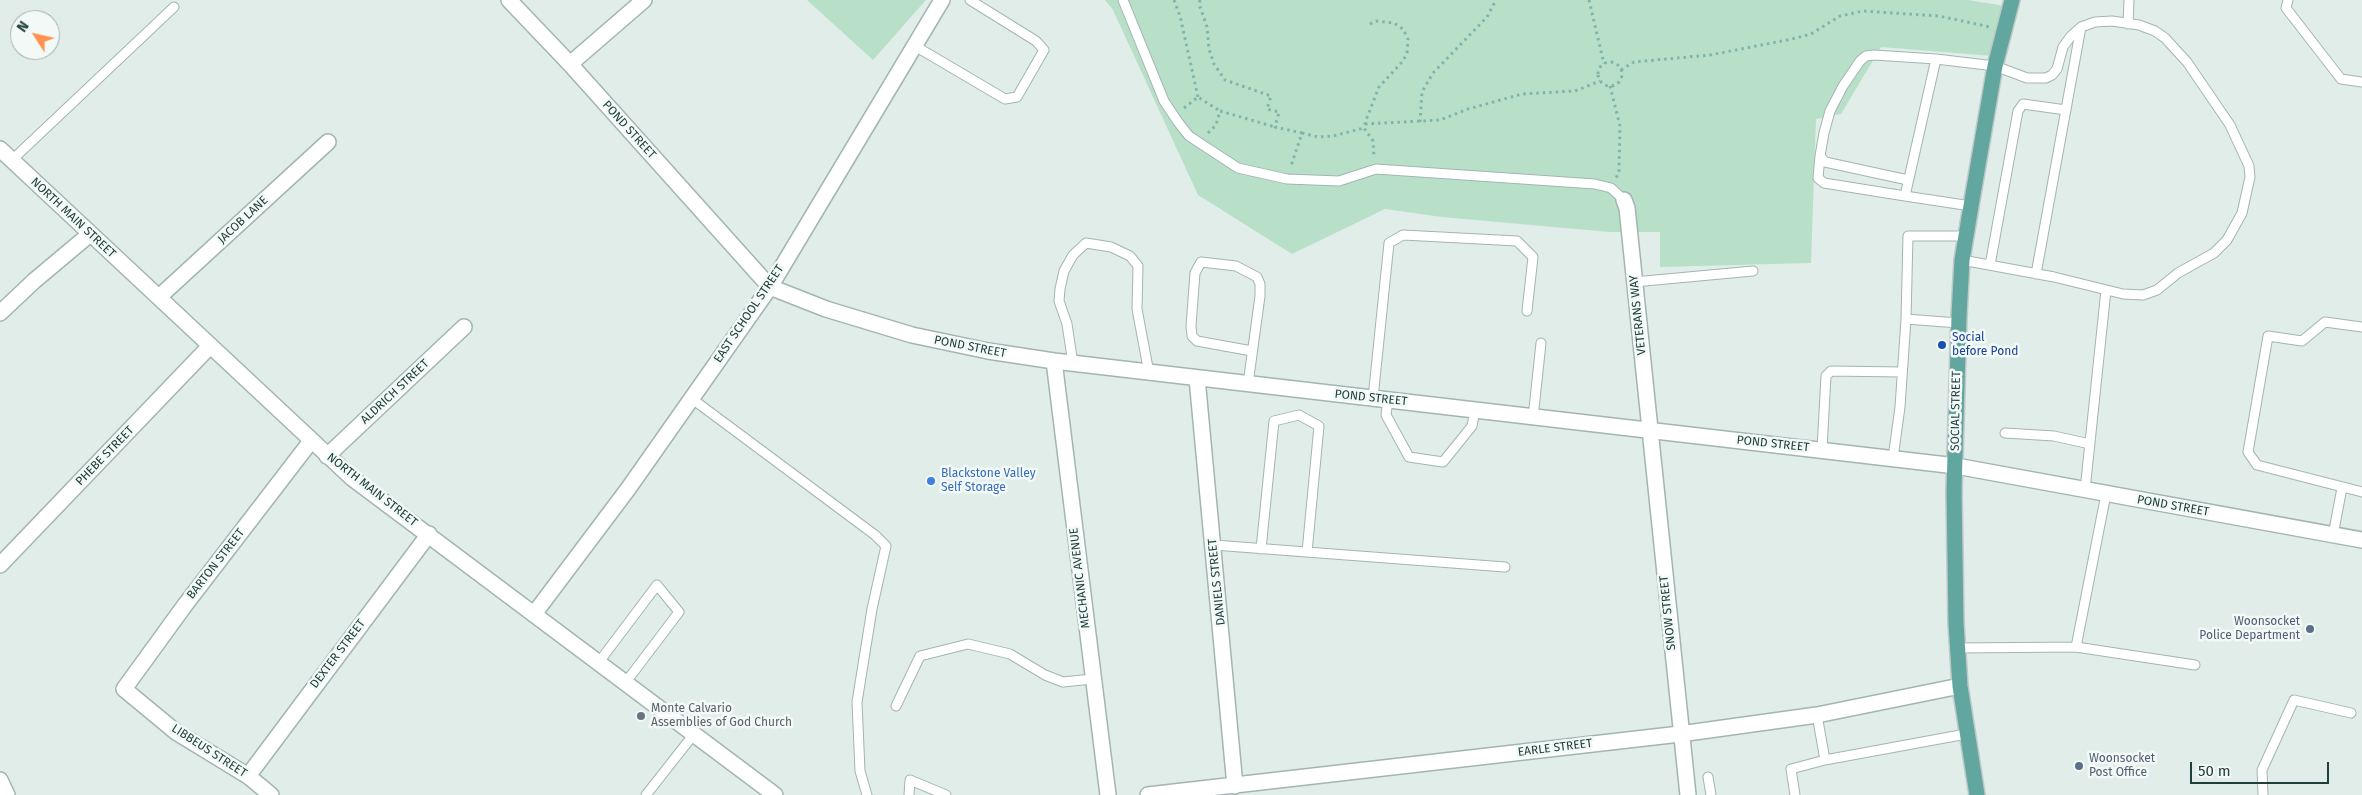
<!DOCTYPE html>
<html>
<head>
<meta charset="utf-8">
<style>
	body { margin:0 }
	#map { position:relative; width:2362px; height:795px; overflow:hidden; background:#e1ede9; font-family:"Fira Sans",sans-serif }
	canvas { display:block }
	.north { position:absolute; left:10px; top:10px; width:50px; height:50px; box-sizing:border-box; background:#f2f9f7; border:1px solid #9eafac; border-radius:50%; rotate:305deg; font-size:14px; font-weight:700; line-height:20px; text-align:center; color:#203f3c }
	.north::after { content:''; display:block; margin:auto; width:18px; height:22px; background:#fe934e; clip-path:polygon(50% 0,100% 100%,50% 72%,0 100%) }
	.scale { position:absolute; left:2190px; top:762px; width:139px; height:22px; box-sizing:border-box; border:2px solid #203f3c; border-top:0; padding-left:6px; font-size:15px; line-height:18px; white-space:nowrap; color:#203f3c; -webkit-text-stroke:4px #f2f9f7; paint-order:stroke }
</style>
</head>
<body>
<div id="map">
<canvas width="2362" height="795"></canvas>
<div class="north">N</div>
<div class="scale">50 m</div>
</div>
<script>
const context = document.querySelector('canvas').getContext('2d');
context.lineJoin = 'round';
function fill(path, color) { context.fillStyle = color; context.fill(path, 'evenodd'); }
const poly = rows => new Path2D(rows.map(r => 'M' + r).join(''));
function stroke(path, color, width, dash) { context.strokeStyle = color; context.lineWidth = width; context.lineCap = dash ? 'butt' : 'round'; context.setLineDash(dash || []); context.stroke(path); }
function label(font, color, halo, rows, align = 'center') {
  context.font = font + ' "Fira Sans",sans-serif'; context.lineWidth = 5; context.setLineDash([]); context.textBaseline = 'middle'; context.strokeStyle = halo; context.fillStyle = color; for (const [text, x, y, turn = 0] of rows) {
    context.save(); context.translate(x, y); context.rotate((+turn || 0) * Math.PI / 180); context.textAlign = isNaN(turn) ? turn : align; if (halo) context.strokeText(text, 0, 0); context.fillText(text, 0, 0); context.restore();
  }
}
const green = poly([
	[807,0,926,0,873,60],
	[1105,0,1968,0,2012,7,2005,57,1881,47,1841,114,1816,119,1811,263,1660,267,1660,232,1609,232,1442,217,1385,209,1292,254,1198,195,1113,10]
]);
const path = poly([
	[1174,0,1180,16,1198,97],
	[1200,0,1199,4,1207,27,1209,49,1214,64,1225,80,1271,96,1267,109,1279,112,1275,127,1302,133,1291,166],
	[1589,0,1604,64],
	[1370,24,1376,21,1394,23,1403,29,1408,39,1407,53,1403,61,1379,87,1366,120,1364,128,1373,141,1374,157],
	'1598 74a12 12 0 1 1 24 0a12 12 0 1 1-24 0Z',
	[1621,70,1634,62,1710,55,1792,39,1811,34,1840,16,1863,11,1939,16,1990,27],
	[1610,86,1620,126,1619,172,1616,178],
	[1184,108,1198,97,1220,111],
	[1420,122,1422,92,1433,73,1487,17,1496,0],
	[1365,124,1440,120,1468,109,1522,94,1575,91,1600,81],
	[1208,133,1216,125,1220,111,1275,127],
	[1302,133,1318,137,1333,136,1364,128]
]);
const service = poly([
	[1123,0,1164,101,1178,122,1189,136,1238,168,1287,179,1339,181,1376,169,1595,184,1611,188,1624,200],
	[2288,0,2286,8,2341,79,2362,82],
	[2128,24,2129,0],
	[915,46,1005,99,1017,97,1044,50,1036,41,970,0],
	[1820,156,1818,178,1824,183,1905,196],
	[12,160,174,7],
	[1908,180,1825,162,1820,156,1824,133,1830,111,1843,86,1860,61,1866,56,1874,55,1936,59],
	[1962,260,2054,277,2123,294,2143,295,2157,290,2178,273,2214,253,2227,240,2242,213,2250,177,2249,166,2230,125,2187,62,2165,38,2155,31,2139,25,2112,21,2095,22,2081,27,2071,36,2063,47,2057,69,2052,75,2046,78,2027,78,1995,66,1936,59,1905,196,1971,206],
	[1990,265,2018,111,2023,104,2066,110],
	[2036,274,2081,27],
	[1634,282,1753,271],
	[1906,319,1958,323],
	[2362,327,2325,322,2302,341,2268,336,2248,452,2257,465,2362,492],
	[1073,364,1067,324,1059,301,1060,289,1064,271,1073,255,1086,243,1111,247,1130,256,1138,266,1137,309,1149,373],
	[1248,384,1260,296,1260,284,1257,277,1236,266,1201,262,1195,273,1191,326,1192,336,1197,341,1252,351],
	[691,398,875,535,886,546,872,609,857,702,860,771,867,795],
	[1373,398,1389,243,1403,235,1517,241,1533,257,1527,311],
	[1388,399,1386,415,1409,457,1443,462,1472,426,1475,410],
	[1533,418,1541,343],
	[2005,433,2054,436,2090,444],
	[1822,449,1826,376,1831,371,1902,372],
	[1893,458,1900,407,1906,319,1908,236,1966,236],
	[2085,490,2106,290],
	[2333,535,2342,488],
	[1214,545,1505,567],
	[1261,549,1274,421,1299,415,1319,426,1307,552],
	[2076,647,2106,494],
	[1957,648,2076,647,2195,665],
	[599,662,657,585,679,612,626,682],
	[896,706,920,656,968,644,1010,654,1045,675,1063,682,1092,679],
	[1817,715,1825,760],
	[1708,777,1711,795],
	[646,795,694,734],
	[909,795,910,780,946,795],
	[1795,795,1791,769,1825,760,1966,734],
	[2263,795,2262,770,2294,700,2351,713]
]);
const minor = poly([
	[509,0,570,64,770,287,826,309,912,335,988,351,1054,361,1956,466,2362,540],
	[570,64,644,0],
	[1624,200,1627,208,1688,795],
	[159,297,328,142],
	[0,313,34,281,90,234],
	[1054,361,1108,795],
	[1197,378,1235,786],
	[327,456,464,327],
	[0,565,210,346],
	[534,614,628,489,770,287,942,0],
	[248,776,429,534],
	[0,780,7,795],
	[271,795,248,776,176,732,124,689,185,605,311,441],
	[1148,795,1680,734,1817,715,1960,686]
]);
const tertiary = poly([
	[0,149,352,478,775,795]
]);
const primary = poly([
	[1977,795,1960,686,1956,623,1954,491,1959,316,1962,260,1971,206,1995,66,2012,0]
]);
const markers = [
	[1942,345,5,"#1a4fb4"],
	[931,481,5,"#3f7fe0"],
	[2310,629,5,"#5c6f8a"],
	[641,716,5,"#6b7280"],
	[2079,766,5,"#5c6f8a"]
];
const streetNames = [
	["POND STREET",629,130,48],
	["NORTH MAIN STREET",73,218,43],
	["JACOB LANE",243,220,-43],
	["EAST SCHOOL STREET",749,314,-56],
	["VETERANS WAY",1638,315,-96],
	["POND STREET",970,347,11],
	["ALDRICH STREET",395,392,-43],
	["POND STREET",1371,398,6],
	["SOCIAL STREET",1956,411,-89],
	["POND STREET",1773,444,6],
	["PHEBE STREET",105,456,-46],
	["NORTH MAIN STREET",372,490,38],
	["POND STREET",2173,506,10],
	["BARTON STREET",216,564,-52],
	["MECHANIC AVENUE",1080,578,-97],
	["DANIELS STREET",1217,582,-96],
	["SNOW STREET",1668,613,-96],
	["DEXTER STREET",338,654,-53],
	["EARLE STREET",1555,748,-7],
	["LIBBEUS STREET",209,751,33]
];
const transitNames = [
	["Social",1952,338],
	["before Pond",1952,352]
];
const shopNames = [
	["Blackstone Valley",941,474],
	["Self Storage",941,488]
];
const serviceNames = [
	["Woonsocket",2300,622],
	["Police Department",2300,636],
	["Woonsocket",2089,759,"left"],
	["Post Office",2089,773,"left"]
];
const worshipNames = [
	["Monte Calvario",651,709],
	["Assemblies of God Church",651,723]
];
fill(green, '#b8e0c9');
stroke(service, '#a3b5b2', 11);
stroke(minor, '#a3b5b2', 18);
stroke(tertiary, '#a3b5b2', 18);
stroke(primary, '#c1c9c8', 18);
stroke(path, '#7fb4ab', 3, [2.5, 4]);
stroke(service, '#fff', 9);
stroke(minor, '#fff', 15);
stroke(tertiary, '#fff', 15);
stroke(primary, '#62a79f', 15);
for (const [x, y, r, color] of markers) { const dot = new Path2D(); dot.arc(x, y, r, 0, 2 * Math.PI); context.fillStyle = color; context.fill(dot); stroke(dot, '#f2f9f7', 2); }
label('12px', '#203f3c', '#f2f9f7', streetNames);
label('12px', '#164399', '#f2f9f7', transitNames, 'left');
label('12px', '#366cbe', '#f2f9f7', shopNames, 'left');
label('12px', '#4e5e75', '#f2f9f7', serviceNames, 'right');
label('12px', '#5b616d', '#f2f9f7', worshipNames, 'left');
</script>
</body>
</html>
